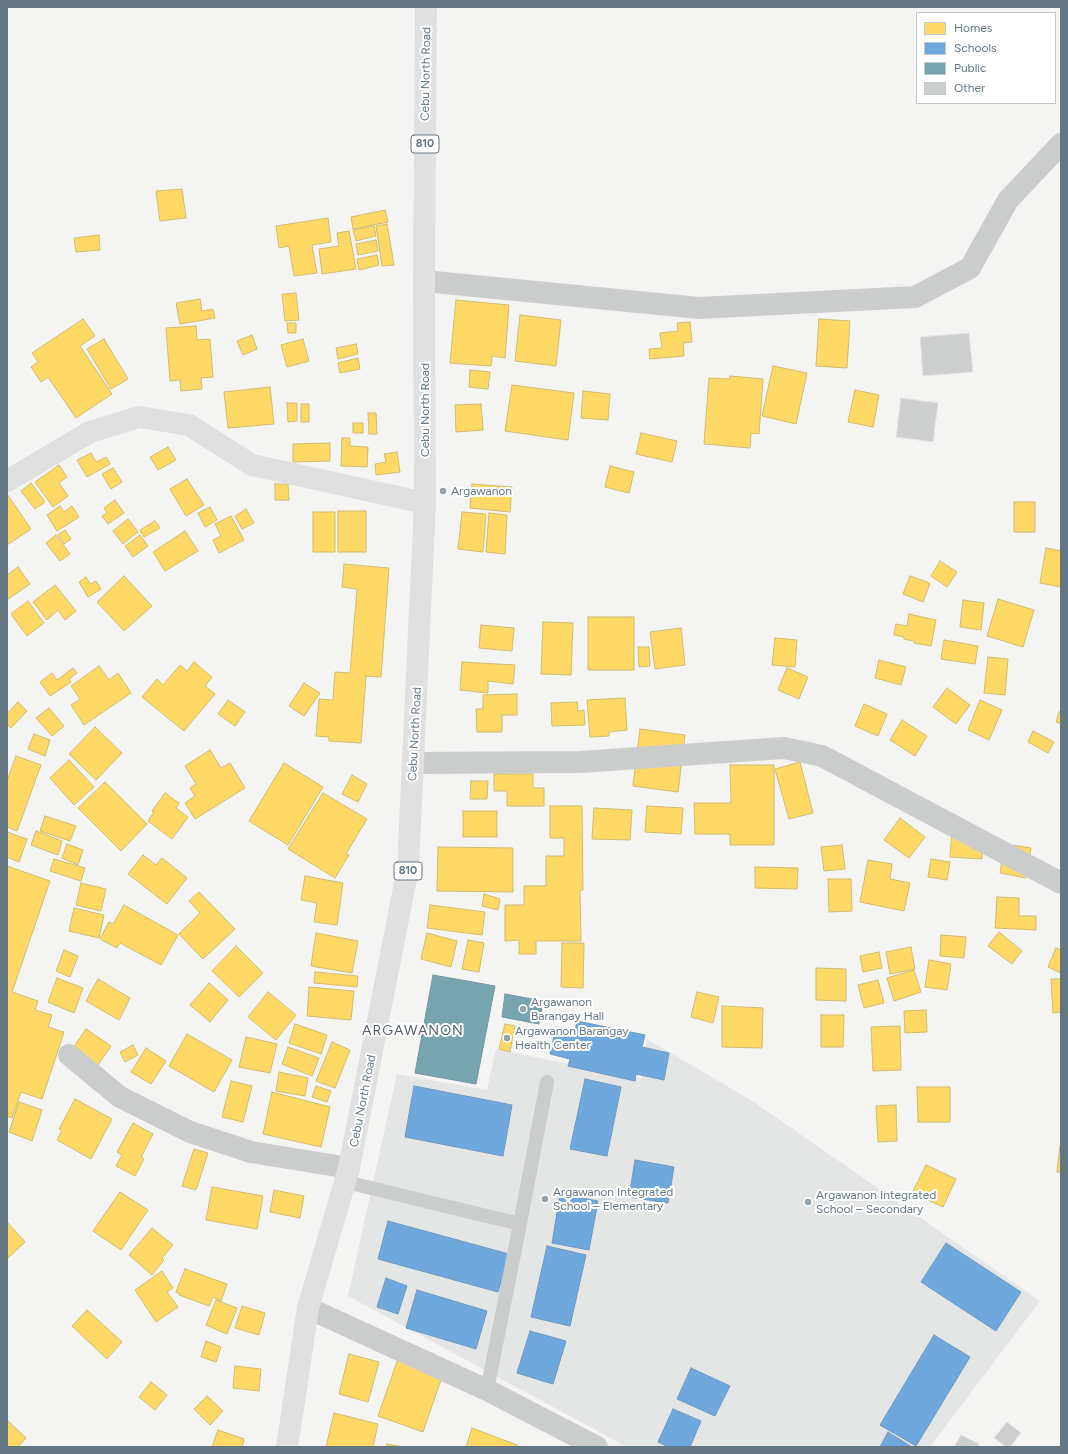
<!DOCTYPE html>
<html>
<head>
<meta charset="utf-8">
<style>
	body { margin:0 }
	#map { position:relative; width:1068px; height:1454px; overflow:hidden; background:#f4f4f2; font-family:Figtree,sans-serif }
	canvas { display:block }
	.frame { position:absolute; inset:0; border:8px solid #647682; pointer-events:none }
	.legend { position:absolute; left:916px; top:12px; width:140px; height:92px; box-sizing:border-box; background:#fff; border:1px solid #c1c8cd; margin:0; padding:5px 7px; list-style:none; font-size:12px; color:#647682 }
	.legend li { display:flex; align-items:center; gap:8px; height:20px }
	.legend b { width:20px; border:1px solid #c1c8cd }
</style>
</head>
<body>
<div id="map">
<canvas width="1068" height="1454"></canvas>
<div class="frame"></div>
<ul class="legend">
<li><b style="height:11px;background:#ffd966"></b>Homes</li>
<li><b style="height:11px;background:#6fa8dc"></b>Schools</li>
<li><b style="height:11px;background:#76a5af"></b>Public</li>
<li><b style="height:11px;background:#cdcfce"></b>Other</li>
</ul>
</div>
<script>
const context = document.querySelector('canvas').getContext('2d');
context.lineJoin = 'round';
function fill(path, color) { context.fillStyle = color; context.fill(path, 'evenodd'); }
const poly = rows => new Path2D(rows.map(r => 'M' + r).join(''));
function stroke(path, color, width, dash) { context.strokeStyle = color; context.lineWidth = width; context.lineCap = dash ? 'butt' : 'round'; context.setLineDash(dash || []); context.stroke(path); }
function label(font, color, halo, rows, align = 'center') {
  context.font = font + ' Figtree,sans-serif'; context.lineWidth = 4; context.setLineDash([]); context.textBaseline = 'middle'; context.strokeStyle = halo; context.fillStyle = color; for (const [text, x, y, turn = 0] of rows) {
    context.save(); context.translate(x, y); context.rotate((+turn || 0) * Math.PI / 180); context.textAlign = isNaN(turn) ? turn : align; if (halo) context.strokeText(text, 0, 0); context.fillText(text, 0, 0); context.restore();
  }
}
const built = poly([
	[647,1039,754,1102,1040,1301,930,1447,627,1447,348,1296,397,1074,487,1090,496,1049,641,1079]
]);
const homes = poly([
	[182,189,186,218,160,221,156,191,182,189],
	[385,210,388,222,353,229,351,217,385,210],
	[328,218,331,242,312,245,317,273,294,276,289,246,279,248,276,226,328,218],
	[387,224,394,265,382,266,376,226,387,224],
	[374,226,376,236,356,241,353,230,374,226],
	[349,231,356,269,322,274,319,249,339,246,337,233,349,231],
	[99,235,100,250,76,252,74,238,99,235],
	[376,240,378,251,358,255,356,244,376,240],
	[377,255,379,265,359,270,357,259,377,255],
	[296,293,299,320,285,321,282,294,296,293],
	[200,299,202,311,213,309,215,318,180,324,176,303,200,299],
	[456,300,509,305,505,358,492,356,491,366,450,363,456,300],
	[520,315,561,320,556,366,515,361,520,315],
	[83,319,95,336,80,346,112,394,76,418,48,377,41,382,31,367,38,362,32,353,83,319],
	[819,319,850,321,847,368,816,366,819,319],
	[690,322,692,342,683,343,684,356,650,359,649,349,662,348,660,333,678,331,677,323,690,322],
	[287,323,296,323,296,333,288,333,287,323],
	[196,326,197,340,210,339,213,377,201,378,202,389,181,391,180,380,170,381,166,328,196,326],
	[252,335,257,349,243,355,237,341,252,335],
	[104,339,128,379,111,389,87,349,104,339],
	[303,339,309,361,287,367,281,345,303,339],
	[356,344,358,354,338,359,336,348,356,344],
	[358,358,360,369,340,373,338,363,358,358],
	[773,366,807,373,796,424,762,416,773,366],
	[470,370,490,372,488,389,469,387,470,370],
	[730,376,763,379,759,434,751,433,750,448,704,444,709,378,730,379,730,376],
	[512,385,574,393,568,440,505,431,512,385],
	[270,387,274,424,228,428,224,392,270,387],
	[855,390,879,395,873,427,848,422,855,390],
	[583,391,610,394,608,420,581,418,583,391],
	[287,403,297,403,297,421,288,422,287,403],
	[301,404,309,404,309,422,301,422,301,404],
	[481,404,483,430,456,432,455,405,481,404],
	[368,413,376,413,377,434,369,434,368,413],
	[353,423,363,423,363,433,353,433,353,423],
	[641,433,677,441,672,462,636,454,641,433],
	[342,438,350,438,350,446,368,447,367,467,341,466,342,438],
	[330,443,330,461,293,462,293,444,330,443],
	[168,447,176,460,158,470,150,457,168,447],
	[397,452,400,472,376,475,375,464,386,462,384,454,397,452],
	[91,453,96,462,106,457,110,464,87,477,77,460,91,453],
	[59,465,67,477,59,483,68,496,53,507,35,482,59,465],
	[610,466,634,472,629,493,605,487,610,466],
	[113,468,122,482,111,489,102,474,113,468],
	[187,479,204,505,186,516,170,489,187,479],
	[31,483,45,502,35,509,21,491,31,483],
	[275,484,288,484,289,500,275,500,275,484],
	[472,484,512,487,510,512,470,508,472,484],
	[7,494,31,529,7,545,7,494],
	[115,500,124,513,108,524,102,516,107,513,104,508,115,500],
	[1014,502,1035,502,1035,532,1014,532,1014,502],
	[60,506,64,512,72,506,79,517,57,531,47,515,60,506],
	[210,507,217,520,205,527,198,513,210,507],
	[246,509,254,523,242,529,235,516,246,509],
	[338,511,366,511,366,552,338,552,338,511],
	[313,512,335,512,335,552,313,552,313,512],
	[462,512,486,514,483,552,458,549,462,512],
	[489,513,507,515,505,554,486,552,489,513],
	[231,516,244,540,219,553,213,540,221,536,215,524,231,516],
	[128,519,138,532,123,544,113,531,128,519],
	[155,521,160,528,144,537,140,530,155,521],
	[65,530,71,539,64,544,58,535,65,530],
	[185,531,198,551,165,571,153,552,185,531],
	[56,535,70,554,60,561,46,543,56,535],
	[140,535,148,546,133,557,125,546,140,535],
	[1046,548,1061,551,1061,587,1040,583,1046,548],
	[940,561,957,572,947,587,931,576,940,561],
	[344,564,389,568,381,677,366,676,361,743,329,741,329,737,316,736,319,699,333,700,335,672,350,673,357,589,342,587,344,564],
	[18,567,30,584,7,600,7,575,18,567],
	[124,576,152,606,124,631,97,602,124,576],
	[910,576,930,583,923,602,903,594,910,576],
	[86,577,90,584,96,581,101,589,88,597,79,582,86,577],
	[55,585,76,611,65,620,58,610,47,620,33,602,55,585],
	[998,599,1034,610,1023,647,987,636,998,599],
	[963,600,984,603,981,630,960,627,963,600],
	[28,601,44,623,27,636,11,614,28,601],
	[909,614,936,620,931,646,914,643,914,641,904,639,904,637,894,635,896,624,907,626,909,614],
	[588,617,634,617,634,670,588,670,588,617],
	[543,622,573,623,571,675,541,674,543,622],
	[481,625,514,628,512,651,479,648,481,625],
	[681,628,685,665,655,669,650,632,681,628],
	[775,638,797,640,795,667,772,665,775,638],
	[944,640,978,646,975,664,941,659,944,640],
	[638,647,649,647,650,666,639,667,638,647],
	[988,657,1008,659,1005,695,984,693,988,657],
	[879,660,906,667,901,685,875,678,879,660],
	[194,662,212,677,205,686,215,694,184,731,142,697,157,679,163,685,180,665,187,671,194,662],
	[462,662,515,665,513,684,488,681,488,693,460,690,462,662],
	[99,666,109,680,118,673,131,693,84,725,71,705,80,699,71,686,99,666],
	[73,668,77,673,69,679,71,682,50,696,40,682,52,673,57,680,73,668],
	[787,668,808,677,799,699,778,690,787,668],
	[304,683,320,693,304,716,289,706,304,683],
	[947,688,970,705,956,724,933,707,947,688],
	[517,694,517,715,502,715,502,732,477,732,476,709,483,709,483,695,517,694],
	[625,698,627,730,609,732,609,736,590,737,587,700,625,698],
	[228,700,245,712,235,726,218,714,228,700],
	[980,700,1002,710,989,740,968,730,980,700],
	[18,702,27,711,11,728,7,724,7,714,18,702],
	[577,702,578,711,584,710,585,725,552,726,551,703,577,702],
	[864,704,887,714,878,736,855,726,864,704],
	[49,708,64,726,52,736,36,718,49,708],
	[1059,712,1061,712,1061,724,1056,722,1059,712],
	[902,720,927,736,915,756,890,740,902,720],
	[95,727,122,753,96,780,69,754,95,727],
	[640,729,685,735,678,792,633,786,640,729],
	[1033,731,1054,742,1048,753,1028,742,1033,731],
	[34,734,50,740,45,756,28,749,34,734],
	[210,750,221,768,230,763,245,788,195,819,185,803,195,796,190,788,196,784,185,766,210,750],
	[16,756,41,765,17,831,7,827,7,781,16,756],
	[69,760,94,787,74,805,50,778,69,760],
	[800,762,813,813,789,819,775,769,800,762],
	[284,763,323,787,288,845,249,821,284,763],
	[730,765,774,765,774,845,730,845,730,834,695,834,694,803,731,803,730,765],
	[494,774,533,774,533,788,544,788,544,806,507,806,507,791,494,791,494,774],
	[352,775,367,784,358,802,342,794,352,775],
	[471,781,488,781,487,799,470,799,471,781],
	[105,782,147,824,121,851,78,808,105,782],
	[165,793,179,803,176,808,188,817,172,839,148,821,154,812,152,811,165,793],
	[323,793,367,819,346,854,349,855,335,878,288,849,323,793],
	[550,806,582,806,583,890,580,890,581,941,536,941,536,954,519,954,519,940,505,941,505,905,524,905,524,886,546,886,546,856,564,856,564,838,550,838,550,806],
	[647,806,683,808,681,834,645,832,647,806],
	[594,808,632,810,630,840,592,839,594,808],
	[463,811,497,811,497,837,463,837,463,811],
	[45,816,76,826,70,841,40,831,45,816],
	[900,818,925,837,909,858,884,840,900,818],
	[952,829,984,832,982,859,950,857,952,829],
	[36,831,62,841,58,855,31,845,36,831],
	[7,832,27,839,19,862,7,857,7,832],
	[67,844,83,850,78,865,62,858,67,844],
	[1005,844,1031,848,1026,878,1000,873,1005,844],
	[842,845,845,869,824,871,821,847,842,845],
	[438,847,513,848,513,892,437,891,438,847],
	[143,855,156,865,162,858,187,878,167,904,128,874,143,855],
	[54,859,85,868,81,881,50,871,54,859],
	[931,859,950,862,947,880,928,877,931,859],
	[868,860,892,864,890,879,910,883,904,911,860,902,868,860],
	[7,866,50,881,12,992,38,1001,35,1010,52,1015,48,1027,64,1032,42,1099,21,1092,12,1118,7,1116,7,866],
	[755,867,798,868,797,889,755,888,755,867],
	[305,876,343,883,337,925,314,922,317,903,301,900,305,876],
	[828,879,851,879,852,911,829,912,828,879],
	[81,883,106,889,101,911,76,905,81,883],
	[199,892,235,929,203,959,179,934,200,913,189,901,199,892],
	[484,894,500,899,498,910,482,906,484,894],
	[997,897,1019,898,1019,916,1036,916,1036,930,995,928,997,897],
	[124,905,178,935,161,965,120,943,117,948,100,939,109,922,113,924,124,905],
	[430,905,485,912,482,935,427,928,430,905],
	[74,908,104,915,99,938,69,931,74,908],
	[999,932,1022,951,1012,964,988,946,999,932],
	[316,933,358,941,352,973,311,966,316,933],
	[427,933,457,941,451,967,421,959,427,933],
	[941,935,966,937,964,958,940,956,941,935],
	[468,940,484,943,479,972,462,969,468,940],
	[562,943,584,943,583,988,561,987,562,943],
	[236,946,263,973,239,997,212,971,236,946],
	[911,947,915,969,890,974,886,952,911,947],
	[1056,948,1061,950,1061,973,1048,967,1056,948],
	[64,950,78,956,70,977,56,971,64,950],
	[879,952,882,968,863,972,860,956,879,952],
	[929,960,951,964,947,990,925,987,929,960],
	[816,968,846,969,846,1001,816,1000,816,968],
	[914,970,921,992,894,1001,887,978,914,970],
	[315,972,358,976,357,987,314,983,315,972],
	[57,978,83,988,74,1013,48,1002,57,978],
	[98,979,130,998,119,1020,86,1001,98,979],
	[1051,979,1061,979,1061,1012,1053,1013,1051,979],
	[878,980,884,1003,864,1008,858,985,878,980],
	[209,983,228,1000,210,1022,190,1005,209,983],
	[309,987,354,991,351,1020,307,1016,309,987],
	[268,992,296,1015,276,1040,248,1017,268,992],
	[697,992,719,997,713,1023,691,1017,697,992],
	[722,1006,763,1008,762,1048,722,1047,722,1006],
	[926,1010,927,1032,905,1033,904,1011,926,1010],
	[821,1015,844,1015,843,1047,821,1047,821,1015],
	[295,1024,327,1035,321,1054,289,1043,295,1024],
	[505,1024,515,1026,510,1052,499,1049,505,1024],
	[900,1026,901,1070,873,1071,871,1027,900,1026],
	[86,1029,111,1046,98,1065,73,1048,86,1029],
	[187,1034,232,1060,214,1092,169,1066,187,1034],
	[246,1037,277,1044,270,1073,239,1067,246,1037],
	[332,1042,350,1050,335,1088,316,1081,332,1042],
	[133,1045,138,1055,125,1062,120,1052,133,1045],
	[288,1047,319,1058,312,1076,282,1064,288,1047],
	[146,1048,166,1061,151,1084,131,1072,146,1048],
	[279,1072,308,1078,305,1096,276,1091,279,1072],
	[231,1081,252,1086,243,1122,222,1117,231,1081],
	[316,1086,331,1091,327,1102,312,1097,316,1086],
	[917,1087,950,1087,950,1122,918,1122,917,1087],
	[272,1092,330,1107,321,1147,263,1134,272,1092],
	[75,1099,112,1119,91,1159,57,1140,62,1130,59,1129,75,1099],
	[19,1102,42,1110,32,1141,9,1132,19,1102],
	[896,1105,897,1141,878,1142,876,1106,896,1105],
	[133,1123,153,1134,141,1157,144,1159,135,1176,116,1166,122,1155,117,1152,133,1123],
	[1060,1146,1061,1146,1061,1172,1057,1172,1060,1146],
	[194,1149,208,1153,196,1190,182,1186,194,1149],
	[926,1165,956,1179,943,1207,912,1193,926,1165],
	[212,1187,263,1196,257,1229,206,1220,212,1187],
	[274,1190,304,1196,300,1218,270,1212,274,1190],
	[120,1192,148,1210,121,1250,93,1231,120,1192],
	[7,1222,25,1242,7,1259,7,1222],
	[152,1228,173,1245,162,1258,164,1260,152,1275,129,1255,152,1228],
	[185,1269,227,1284,221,1301,213,1297,209,1306,179,1295,180,1294,176,1292,185,1269],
	[162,1271,173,1288,167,1292,178,1307,156,1322,135,1290,162,1271],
	[216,1300,237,1308,227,1334,206,1325,216,1300],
	[242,1306,265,1313,259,1335,235,1328,242,1306],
	[87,1310,122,1342,107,1359,72,1326,87,1310],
	[206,1341,221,1347,216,1362,201,1357,206,1341],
	[349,1354,379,1362,368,1402,339,1394,349,1354],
	[399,1356,444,1371,423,1432,378,1416,399,1356],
	[235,1366,261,1369,259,1391,233,1388,235,1366],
	[151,1382,167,1395,155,1410,139,1397,151,1382],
	[207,1396,223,1411,210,1425,194,1409,207,1396],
	[334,1413,378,1424,373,1447,326,1447,334,1413],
	[7,1420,26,1438,18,1447,7,1447,7,1420],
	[472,1428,517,1445,516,1447,466,1447,472,1428],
	[218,1430,244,1439,242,1447,212,1447,218,1430],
	[387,1444,403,1447,386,1447,387,1444]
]);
const schools = poly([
	[577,1021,645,1035,642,1047,669,1053,664,1080,636,1074,635,1081,568,1066,570,1059,550,1054,556,1027,575,1031,577,1021],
	[585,1079,621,1087,607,1156,570,1149,585,1079],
	[414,1086,512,1105,503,1156,405,1137,414,1086],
	[635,1160,674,1167,668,1203,629,1197,635,1160],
	[560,1194,598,1201,589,1250,552,1243,560,1194],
	[388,1221,509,1254,498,1292,378,1259,388,1221],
	[946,1243,1021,1292,996,1331,921,1282,946,1243],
	[547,1246,586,1255,570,1326,531,1317,547,1246],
	[386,1278,407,1286,398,1314,377,1307,386,1278],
	[417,1290,487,1311,476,1349,406,1328,417,1290],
	[530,1331,566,1341,553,1384,517,1373,530,1331],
	[934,1335,970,1357,916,1446,880,1425,934,1335],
	[691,1368,730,1386,715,1416,677,1399,691,1368],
	[673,1409,701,1421,690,1447,669,1447,658,1442,673,1409],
	[888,1432,912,1447,880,1447,888,1432]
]);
const public = poly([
	[433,975,495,986,476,1084,415,1073,433,975],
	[505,994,543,1001,539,1024,502,1017,505,994]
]);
const building = poly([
	[969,333,973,372,923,376,920,337,969,333],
	[901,398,938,403,933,442,896,437,901,398],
	[1007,1422,1021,1433,1010,1447,1006,1447,994,1438,1007,1422],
	[961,1435,979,1444,978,1447,954,1447,961,1435]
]);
const lane = poly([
	[346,1182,520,1224],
	[487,1390,520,1224,547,1082]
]);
const street = poly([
	[424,281,699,308,915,297,970,268,1008,200,1061,144],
	[413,763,580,762,784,748,822,756,1061,883],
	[69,1055,120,1097,190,1132,251,1152,349,1168],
	[308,1308,487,1390,597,1447]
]);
const secondary = poly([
	[7,481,90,432,139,417,189,425,252,465,425,503]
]);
const highway = poly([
	[287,1447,308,1308,349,1168,408,868,425,503,424,281,426,7]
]);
const markers = [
	[443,491,4,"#96a2a9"],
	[523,1009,4,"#96a2a9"],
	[507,1038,4,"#96a2a9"],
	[545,1199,4,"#96a2a9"],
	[808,1202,4,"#96a2a9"]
];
const shields = [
	[425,144,28],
	[408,871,28]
];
const shieldNames = [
	["810",425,144],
	["810",408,871]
];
const streetNames = [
	["Cebu North Road",426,74,-89],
	["Cebu North Road",425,410,-90],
	["Cebu North Road",415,734,-87],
	["Cebu North Road",363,1101,-79]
];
const poiNames = [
	["Argawanon",451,491],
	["Argawanon",531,1002],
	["Barangay Hall",531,1016],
	["Argawanon Barangay",515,1031],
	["Health Center",515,1045],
	["Argawanon Integrated",553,1192],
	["School – Elementary",553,1206],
	["Argawanon Integrated",816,1195],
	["School – Secondary",816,1209]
];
const quarterNames = [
	["ARGAWANON",413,1031]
];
fill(built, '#e4e5e5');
fill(homes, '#ffd966');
stroke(homes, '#d0bb6e', 1);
fill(schools, '#6fa8dc');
stroke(schools, '#6c99c1', 1);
fill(public, '#76a5af');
stroke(public, '#7197a2', 1);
fill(building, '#cdcfce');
stroke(building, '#e3e3e2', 1);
stroke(lane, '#cbcdcd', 14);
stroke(street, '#cbcdcd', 22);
stroke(secondary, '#e0e0e0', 22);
stroke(highway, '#e0e0e0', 22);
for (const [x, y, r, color] of markers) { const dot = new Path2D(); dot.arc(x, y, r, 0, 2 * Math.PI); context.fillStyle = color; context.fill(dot); stroke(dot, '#fff', 1.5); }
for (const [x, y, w] of shields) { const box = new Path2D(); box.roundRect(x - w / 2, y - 9, w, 18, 3); context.fillStyle = '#fff'; context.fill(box); stroke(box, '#647682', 1); }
label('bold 11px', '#647682', null, shieldNames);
label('12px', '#647682', '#fff', streetNames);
label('12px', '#647682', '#fff', poiNames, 'left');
context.letterSpacing = '1px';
label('14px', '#525f67', '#fff', quarterNames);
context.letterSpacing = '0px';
</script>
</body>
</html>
